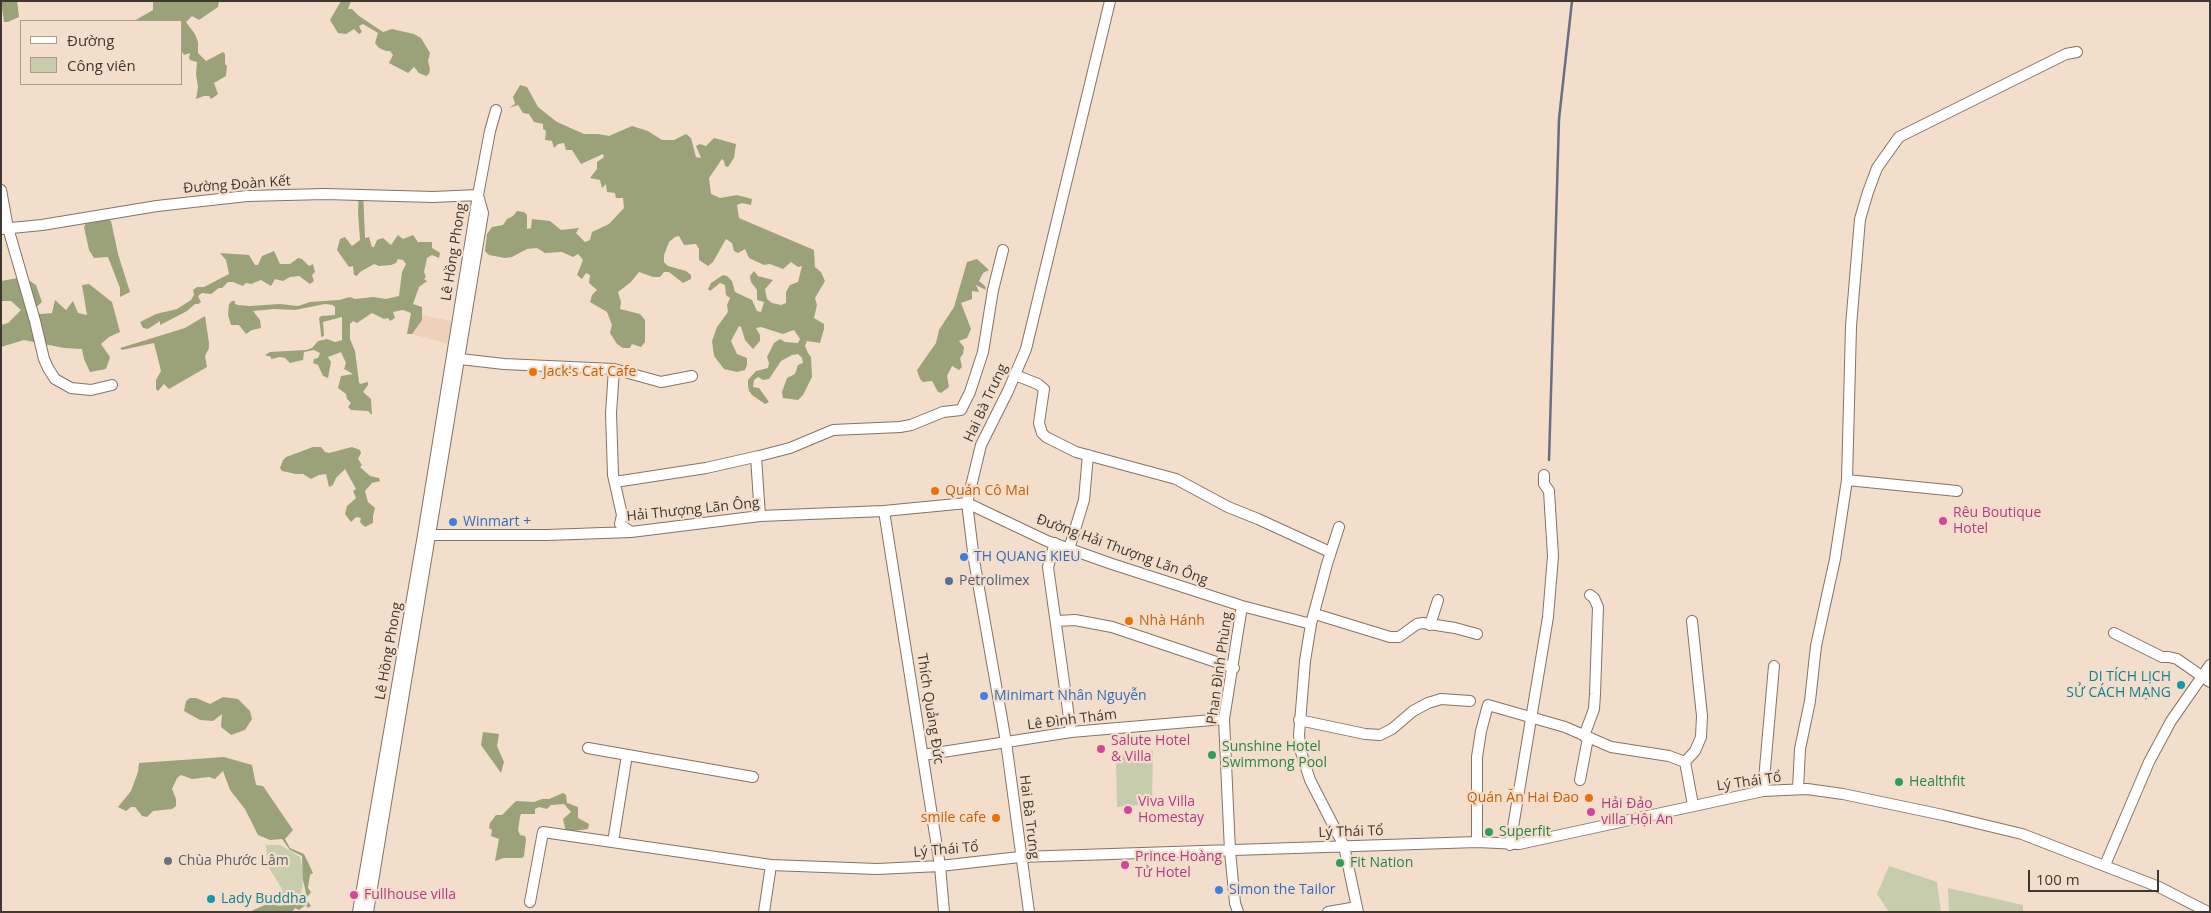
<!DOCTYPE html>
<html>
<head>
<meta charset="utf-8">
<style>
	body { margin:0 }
	#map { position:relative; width:2211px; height:913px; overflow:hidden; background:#f3decc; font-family:"Open Sans",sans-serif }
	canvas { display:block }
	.frame { position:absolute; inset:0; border:2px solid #403830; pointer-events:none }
	.legend { position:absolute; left:20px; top:20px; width:162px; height:65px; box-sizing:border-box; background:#f3decc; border:1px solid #ab9c8e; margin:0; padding:6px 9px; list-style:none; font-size:15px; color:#403830 }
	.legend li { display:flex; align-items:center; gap:10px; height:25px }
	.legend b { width:25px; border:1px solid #ab9c8e }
	.scale { position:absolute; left:2028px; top:870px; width:131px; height:22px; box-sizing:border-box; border:2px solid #403830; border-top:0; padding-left:6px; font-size:15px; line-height:18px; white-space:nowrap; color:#403830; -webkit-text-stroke:4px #f3decc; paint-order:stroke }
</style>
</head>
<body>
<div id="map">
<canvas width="2211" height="913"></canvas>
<div class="frame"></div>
<ul class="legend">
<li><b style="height:6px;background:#fff"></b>Đường</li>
<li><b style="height:14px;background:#c6ccac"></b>Công viên</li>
</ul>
<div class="scale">100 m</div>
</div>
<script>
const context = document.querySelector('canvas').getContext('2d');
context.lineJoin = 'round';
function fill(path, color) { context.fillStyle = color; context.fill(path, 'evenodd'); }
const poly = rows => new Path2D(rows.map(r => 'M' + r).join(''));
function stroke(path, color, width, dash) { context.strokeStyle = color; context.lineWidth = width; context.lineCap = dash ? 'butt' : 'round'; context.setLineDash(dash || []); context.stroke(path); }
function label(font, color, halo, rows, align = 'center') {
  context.font = font + ' "Open Sans",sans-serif'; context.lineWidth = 4.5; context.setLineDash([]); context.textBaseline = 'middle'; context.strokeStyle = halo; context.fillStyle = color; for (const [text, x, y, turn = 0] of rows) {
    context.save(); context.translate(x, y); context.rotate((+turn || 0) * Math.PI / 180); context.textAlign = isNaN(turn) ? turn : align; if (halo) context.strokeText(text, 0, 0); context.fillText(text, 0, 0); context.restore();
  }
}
const built = poly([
	[411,313,452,321,448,344,412,334]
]);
const green = poly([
	[1153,751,1152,804,1117,807,1116,755],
	[266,845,280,845,300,857,304,872,300,902,288,911,261,903,282,889,268,866],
	[1889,866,1937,882,1941,912,1889,912,1877,894],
	[1948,888,2023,905,2023,912,1949,912]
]);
const forest = poly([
	[1,1,17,1,19,17,8,22,4,22],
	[153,1,219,1,218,7,199,20,192,16,186,22,195,34,198,42,198,53,206,61,223,52,225,54,225,64,227,66,226,76,214,83,218,94,214,97,211,99,209,96,204,96,196,99,198,87,196,74,197,62,190,60,189,58,190,53,184,55,182,52,181,21,134,21,153,10],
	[341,1,351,1,348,9,352,9,359,16,383,32,392,29,414,34,421,38,430,53,428,61,430,69,429,74,426,76,419,73,414,67,408,73,389,63,393,55,390,51,386,51,379,48,375,43,378,33,363,24,359,26,362,32,359,34,354,29,346,34,338,33,330,20],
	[520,85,527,87,538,107,557,122,584,134,598,134,609,136,632,126,648,131,662,140,674,140,686,134,691,138,696,157,701,158,696,146,700,144,706,146,714,138,736,144,734,158,728,167,725,166,724,161,722,159,709,178,711,194,720,198,737,195,752,199,751,205,742,203,737,205,739,218,814,250,815,267,821,272,825,281,815,298,817,305,814,318,824,324,824,329,820,343,807,341,805,346,808,353,811,357,812,377,803,395,798,400,783,398,782,392,787,378,795,374,798,365,803,363,802,358,798,354,792,355,781,361,769,379,763,380,758,377,754,380,753,387,759,388,769,402,765,404,752,395,749,391,748,386,748,380,756,371,768,368,769,363,767,357,774,343,780,339,785,342,798,343,800,339,794,330,783,334,761,327,756,328,760,335,760,341,753,349,745,340,741,327,739,326,731,341,737,354,747,358,747,365,745,370,737,372,724,369,714,356,712,341,717,327,728,312,727,305,730,298,726,295,725,285,720,283,710,291,708,289,711,283,723,275,727,276,732,281,735,292,752,300,757,311,761,312,764,302,757,300,757,290,751,282,750,276,754,271,758,276,773,280,765,289,767,299,772,303,781,305,786,303,786,292,790,285,798,282,802,266,798,267,791,262,783,269,770,264,764,265,749,258,745,249,738,253,734,251,732,243,726,239,713,262,708,266,699,260,699,249,696,244,684,245,679,236,675,237,669,242,664,255,664,262,668,266,686,271,691,275,691,279,683,283,669,272,664,272,660,277,653,277,639,272,631,282,618,292,621,302,620,309,640,314,645,320,645,342,641,347,632,344,630,348,623,348,617,344,610,333,612,325,607,312,590,302,592,295,597,290,589,283,590,275,586,273,582,279,577,275,583,260,578,254,573,257,562,252,545,253,537,248,527,249,512,257,505,258,489,255,485,251,487,234,492,227,503,225,507,219,513,216,517,211,524,212,527,215,527,229,531,228,532,219,550,221,561,230,579,228,576,233,585,242,590,240,592,232,609,224,624,208,623,198,616,198,615,193,607,192,606,184,602,188,600,180,590,178,597,169,597,162,604,157,603,154,581,164,572,150,566,150,564,143,558,144,554,148,552,141,545,140,546,131,543,129,543,124,534,122,529,114,523,113,518,105,509,108,515,104,513,97],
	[359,189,363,189,365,238,369,237,372,247,374,247,377,240,383,238,391,245,398,235,403,239,413,235,418,242,432,242,432,248,440,253,439,258,432,255,427,258,424,272,426,277,424,279,427,281,419,287,413,304,422,307,422,320,412,334,407,334,411,313,403,310,393,312,395,318,390,321,388,318,384,319,372,313,357,323,353,321,350,324,350,339,355,351,359,382,360,384,368,382,368,385,363,392,371,399,372,415,368,411,351,410,348,407,351,403,347,399,346,394,338,388,341,376,353,374,344,369,346,363,341,352,328,357,331,362,328,378,323,376,318,365,313,363,314,359,318,358,320,353,314,350,304,352,303,360,290,363,285,358,280,357,271,359,271,357,265,355,270,352,306,350,312,348,318,341,327,339,335,342,342,340,342,317,323,322,324,336,321,337,321,334,319,318,321,316,335,315,335,307,333,305,325,304,295,310,274,309,253,311,260,320,261,328,252,330,246,334,239,325,231,325,228,315,229,304,232,301,235,301,235,304,238,305,250,306,280,304,298,306,310,302,339,300,350,297,355,299,373,297,386,299,399,296,402,272,406,264,403,260,398,259,396,263,391,265,379,266,374,264,360,272,357,276,354,275,353,266,349,267,337,250,340,239,345,237,352,246,360,240,358,213],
	[107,219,111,221,118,254,130,292,120,297,120,288,108,257,94,258,89,250,84,227,86,223],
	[274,251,280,264,290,264,298,258,302,259,309,266,313,264,315,272,312,275,314,281,310,284,299,276,290,277,283,281,275,279,271,286,261,280,251,284,246,283,243,286,233,282,228,282,222,288,219,288,211,294,202,293,198,296,201,302,198,304,195,304,187,311,168,321,160,325,160,321,148,329,143,328,140,322,156,314,177,309,191,300,194,295,193,290,197,287,204,287,229,274,226,260,220,253,249,255,255,265,258,265,262,256],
	[977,259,989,270,983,273,979,281,985,286,986,290,976,285,979,292,972,291,972,299,961,303,971,329,967,338,959,341,964,347,963,354,960,358,962,367,959,370,952,366,947,376,949,387,941,393,938,392,932,381,923,382,920,379,917,370,936,343,939,330,954,307,967,262],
	[24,277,36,285,42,302,31,312,41,314,52,313,55,300,66,310,73,301,78,313,87,315,82,285,89,284,112,302,120,332,109,337,101,344,110,357,106,369,90,372,84,359,82,349,64,348,24,340,1,347,1,325,8,323,21,310,11,301,1,301,1,281],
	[205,316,209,343,209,348,205,356,207,367,169,389,164,384,158,391,156,389,156,380,161,371,154,343,122,350,120,348,185,328],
	[313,447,321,447,325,452,329,453,352,447,360,450,361,453,358,459,362,465,360,467,370,476,379,478,380,481,372,483,365,491,368,502,375,508,373,516,373,523,365,527,360,522,361,518,356,517,351,522,345,514,347,506,356,498,353,491,356,489,345,469,336,478,333,485,329,487,326,474,319,475,311,479,303,474,296,474,282,471,280,468,283,460,286,457],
	[223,697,238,699,250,711,252,719,245,730,231,735,221,727,222,714,213,721,200,720,184,711,186,701,190,698,196,698,210,704],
	[483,732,499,734,497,746,504,762,501,773,481,745],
	[224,757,252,765,256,785,263,786,293,830,285,839,290,848,304,854,313,873,310,875,308,888,311,892,306,899,311,906,308,908,306,905,299,910,295,908,292,912,249,912,267,904,281,906,289,904,306,893,303,880,302,856,290,850,282,839,270,840,258,835,245,809,230,790,223,771,215,779,209,777,192,779,181,775,177,778,172,789,176,799,176,806,172,809,153,811,147,817,142,816,135,807,131,807,126,811,118,807,131,791,138,772,139,763],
	[563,793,566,795,567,803,578,807,578,818,589,824,588,829,566,832,563,819,571,812,564,804,551,805,547,809,539,807,535,809,535,814,521,814,520,817,518,830,520,835,525,836,526,839,524,856,522,858,504,858,495,861,499,839,491,836,492,830,489,828,490,823,496,815,502,815,516,801,534,802,542,799,549,799]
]);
const stream = poly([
	[1549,460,1559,119,1572,1]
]);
const minor = poly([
	[1,190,8,228,35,321,44,359,48,368,55,379,71,388,91,390,112,385],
	[1,229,42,225,157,206,247,196,325,194,433,197,478,195,490,131,496,110],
	[460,359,504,364,614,369,661,382,692,376],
	[614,369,611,413,613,475,622,515,620,524,631,532],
	[1015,375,1038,384,1044,389,1039,423,1042,433,1046,437,1076,452,1176,479,1228,507,1258,519,1330,552],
	[756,457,760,516],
	[1847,480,1957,491],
	[615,482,706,468,759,456,790,448,833,430,900,427,911,425,943,412,961,410,970,392,983,352,993,290,1003,250],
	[884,511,940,866,944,912],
	[1339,527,1327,564,1311,624,1305,661,1299,735,1301,752,1310,780,1344,846,1358,912],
	[426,535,547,535,631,532,760,516,884,511,967,503,1047,541,1112,564,1242,606,1311,624],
	[1055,543,1048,567,1071,732],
	[1069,549,1084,500,1088,455],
	[1315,614,1390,637,1399,637,1417,624,1423,623,1455,628,1477,634],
	[1057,621,1075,620,1112,627,1234,668],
	[1692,621,1702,716,1701,737,1695,751,1685,762,1693,805],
	[1430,625,1438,600],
	[2114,633,2162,657,2169,657,2177,659,2210,682],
	[1299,720,1365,734,1380,735,1392,729,1413,711,1428,703,1441,699,1470,701],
	[1584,736,1594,709,1595,694,1598,607,1594,598,1590,595],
	[588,748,753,777],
	[923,755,1071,732,1224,719],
	[1580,780,1588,738],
	[1798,789,1800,749,1810,701,1816,646,1835,559,1847,480,1851,326,1860,219,1868,192,1877,168,1899,137,2066,54,2077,52],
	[1763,791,1774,666],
	[613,842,627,755],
	[1477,842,1477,757,1481,731,1488,705,1565,727,1611,747,1669,756,1685,762],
	[1510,845,1548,617,1553,556,1549,491,1544,484,1544,475],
	[2105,865,2149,762,2171,721,2210,665],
	[530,902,543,832,771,865,877,869,940,866,1020,857,1477,842,1519,844,1763,791,1807,789,1843,794,1943,815,2022,834,2159,887,2208,912],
	[358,912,423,535,478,195,483,213,368,912],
	[764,912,771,865],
	[1029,912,1006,742,974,560,967,503,981,445,1008,391,1026,349,1110,1],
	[1238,912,1235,903,1230,851,1224,719,1242,606],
	[1328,912,1357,907]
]);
const markers = [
	[533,372,5,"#e8710a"],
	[935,491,5,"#e8710a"],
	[1943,521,5,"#d1479c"],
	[453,522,5,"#3f7fe0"],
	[964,557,5,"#3f7fe0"],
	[949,581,5,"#5c6f8a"],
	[1129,621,5,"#e8710a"],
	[2181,685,5,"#0f9aa8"],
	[984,696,5,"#3f7fe0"],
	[1101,749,5,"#d1479c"],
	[1212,755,5,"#2e9e5b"],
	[1899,782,5,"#2e9e5b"],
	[1589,798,5,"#e8710a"],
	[1128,810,5,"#d1479c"],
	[1591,812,5,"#d1479c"],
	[996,818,5,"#e8710a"],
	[1489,832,5,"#2e9e5b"],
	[168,861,5,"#6b7280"],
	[1340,863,5,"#2e9e5b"],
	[1125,865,5,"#d1479c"],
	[1219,890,5,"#3f7fe0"],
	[354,895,5,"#d1479c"],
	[211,899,5,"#0f9aa8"]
];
const streetNames = [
	["Đường Đoàn Kết",237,185,-4],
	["Lê Hồng Phong",454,252,-81],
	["Hai Bà Trưng",986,403,-65],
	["Hải Thượng Lãn Ông",693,510,-6],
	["Đường Hải Thượng Lãn Ông",1122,550,20],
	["Lê Hồng Phong",389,651,-80],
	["Phan Đình Phùng",1220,668,-82],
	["Thích Quảng Đức",930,709,81],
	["Lê Đình Thám",1072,720,-7],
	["Lý Thái Tổ",1749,782,-8],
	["Hai Bà Trưng",1029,817,83],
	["Lý Thái Tổ",1351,832,-2],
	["Lý Thái Tổ",946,850,-5]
];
const foodNames = [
	["Jack's Cat Cafe",543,372],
	["Quán Cô Mai",945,491],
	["Nhà Hánh",1139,621],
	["Quán Ăn Hai Ðao",1579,798,"right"],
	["smile cafe",986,818,"right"]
];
const hotelNames = [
	["Rêu Boutique",1953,513],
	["Hotel",1953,529],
	["Salute Hotel",1111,741],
	["& Villa",1111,757],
	["Viva Villa",1138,802],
	["Homestay",1138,818],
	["Hải Đảo",1601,804],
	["villa Hội An",1601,820],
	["Prince Hoàng",1135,857],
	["Tử Hotel",1135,873],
	["Fullhouse villa",364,895]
];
const shopNames = [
	["Winmart +",463,522],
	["TH QUANG KIEU",974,557],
	["Minimart Nhân Nguyễn",994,696],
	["Simon the Tailor",1229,890]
];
const serviceNames = [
	["Petrolimex",959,581]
];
const cultureNames = [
	["DI TÍCH LỊCH",2171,677],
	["SỬ CÁCH MẠNG",2171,693],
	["Lady Buddha",221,899,"left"]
];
const leisureNames = [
	["Sunshine Hotel",1222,747],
	["Swimmong Pool",1222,763],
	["Healthfit",1909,782],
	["Superfit",1499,832],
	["Fit Nation",1350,863]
];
const worshipNames = [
	["Chùa Phước Lâm",178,861]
];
fill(built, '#edd1ba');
fill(green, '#c6ccac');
fill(forest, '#9ba27a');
stroke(stream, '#667085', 2.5);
stroke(minor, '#867363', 12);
stroke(minor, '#fff', 10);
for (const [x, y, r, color] of markers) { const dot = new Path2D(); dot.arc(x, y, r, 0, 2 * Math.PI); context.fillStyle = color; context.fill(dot); stroke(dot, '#f3decc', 2); }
label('14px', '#403830', '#f3decc', streetNames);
label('14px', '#c56008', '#f3decc', foodNames, 'left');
label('14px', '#b23c85', '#f3decc', hotelNames, 'left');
label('14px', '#366cbe', '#f3decc', shopNames, 'left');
label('14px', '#4e5e75', '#f3decc', serviceNames, 'left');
label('14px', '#0d838f', '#f3decc', cultureNames, 'right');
label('14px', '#27864d', '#f3decc', leisureNames, 'left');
label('14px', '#5b616d', '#f3decc', worshipNames, 'left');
</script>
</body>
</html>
